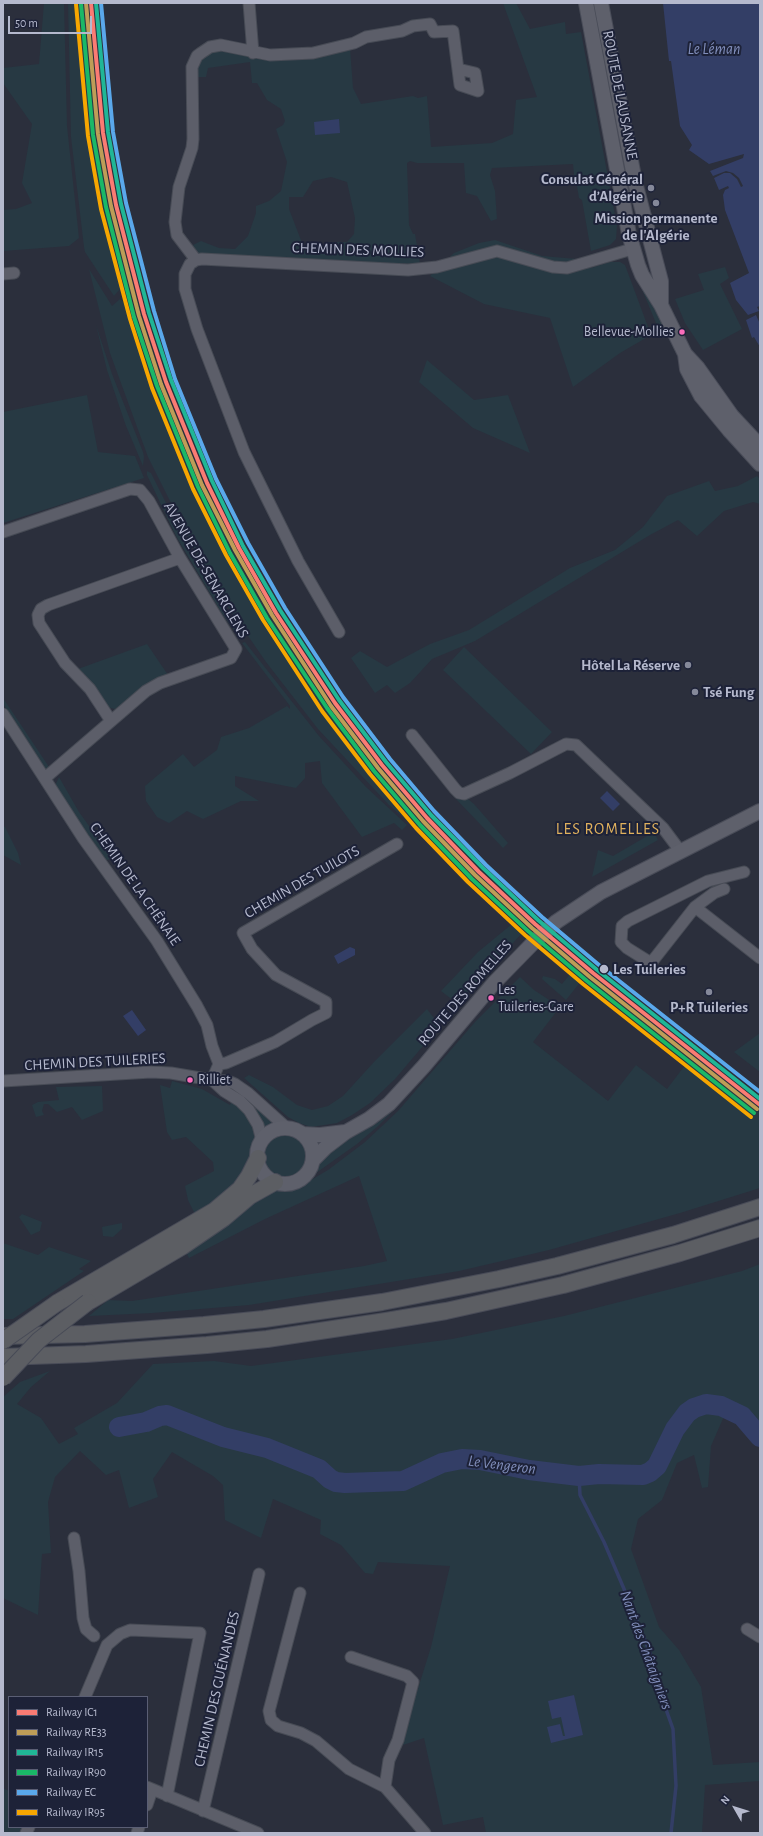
<!DOCTYPE html>
<html>
<head>
<meta charset="utf-8">
<style>
	body { margin:0 }
	#map { position:relative; width:763px; height:1836px; overflow:hidden; background:#2b2f3c; font-family:"Alegreya Sans",sans-serif }
	canvas { display:block }
	.frame { position:absolute; inset:0; border:4px solid #b5b9cd; pointer-events:none }
	.legend { position:absolute; left:8px; top:1696px; width:140px; height:132px; box-sizing:border-box; background:#1d2238; border:1px solid #5a5e74; margin:0; padding:5px 7px; list-style:none; font-size:12px; color:#b5b9cd }
	.legend li { display:flex; align-items:center; gap:8px; height:20px }
	.legend b { width:20px; border:1px solid #5a5e74 }
	.north { position:absolute; left:715px; top:1788px; width:40px; height:40px; -webkit-text-stroke:3px #1d2238; paint-order:stroke; rotate:309deg; font-size:11px; font-weight:700; line-height:16px; text-align:center; color:#b5b9cd }
	.north::after { content:''; display:block; margin:auto; width:14px; height:18px; background:#b5b9cd; clip-path:polygon(50% 0,100% 100%,50% 72%,0 100%) }
	.scale { position:absolute; left:8px; top:16px; width:84px; height:18px; box-sizing:border-box; border:2px solid #b5b9cd; border-top:0; padding-left:5px; font-size:12px; line-height:14px; white-space:nowrap; color:#b5b9cd; -webkit-text-stroke:3px #1d2238; paint-order:stroke }
</style>
</head>
<body>
<div id="map">
<canvas width="763" height="1836"></canvas>
<div class="frame"></div>
<ul class="legend">
<li><b style="height:5px;background:#fa7b73"></b>Railway IC1</li>
<li><b style="height:5px;background:#be9d57"></b>Railway RE33</li>
<li><b style="height:5px;background:#20b696"></b>Railway IR15</li>
<li><b style="height:5px;background:#1ab867"></b>Railway IR90</li>
<li><b style="height:5px;background:#5aa8eb"></b>Railway EC</li>
<li><b style="height:5px;background:#f7a600"></b>Railway IR95</li>
</ul>
<div class="north">N</div>
<div class="scale">50 m</div>
</div>
<script>
const context = document.querySelector('canvas').getContext('2d');
context.lineJoin = 'round';
function fill(path, color) { context.fillStyle = color; context.fill(path, 'evenodd'); }
const poly = rows => new Path2D(rows.map(r => 'M' + r).join(''));
function stroke(path, color, width, dash) { context.strokeStyle = color; context.lineWidth = width; context.lineCap = dash ? 'butt' : 'round'; context.setLineDash(dash || []); context.stroke(path); }
function label(font, color, halo, rows, align = 'center') {
  context.font = font + ' "Alegreya Sans",sans-serif'; context.lineWidth = 4; context.setLineDash([]); context.textBaseline = 'middle'; context.strokeStyle = halo; context.fillStyle = color; for (const [text, x, y, turn = 0] of rows) {
    context.save(); context.translate(x, y); context.rotate((+turn || 0) * Math.PI / 180); context.textAlign = isNaN(turn) ? turn : align; if (halo) context.strokeText(text, 0, 0); context.fillText(text, 0, 0); context.restore();
  }
}
const green = poly([
	[44,3,64,3,67,126,79,238,69,246,3,251,3,210,16,209,32,203,22,183,32,124,3,83,3,68,39,64],
	[68,3,86,3,90,73,100,146,116,231,135,302,120,289,114,296,85,252,84,247,71,137],
	[503,3,516,3,530,29,565,22,566,34,581,32,617,226,616,239,610,245,591,251,582,200,579,198,577,186,575,185,573,164,492,168,490,175,495,191,497,219,491,221,477,196,466,193,464,163,417,163,410,161,407,163,409,225,413,234,415,234,420,264,198,256,193,245,201,241,219,248,235,249,248,236,256,213,256,206,269,201,281,191,287,162,276,129,283,125,285,121,281,109,267,100,257,83,252,83,250,62,208,68,206,77,196,77,196,71,202,58,217,50,265,59,350,48,353,88,361,104,413,96,418,98,427,96,431,147,492,143,513,134,516,100,537,97],
	[331,177,347,182,355,218,354,234,347,242,325,242,324,247,304,248,289,209,289,197,303,197,313,181],
	[495,240,542,256,577,259,591,268,610,262,620,262,625,265,651,335,620,353,573,387,550,318,484,304,430,276,454,253,479,243],
	[725,267,729,278,720,284,742,329,703,350,685,323,675,299,704,290,698,274],
	[89,269,112,306,120,299,133,310,137,310,175,420,213,509,247,577,309,677,356,745,415,815,472,875,463,870,389,805,318,729,266,662,224,601,195,551,148,457,110,353],
	[639,282,642,282,663,325,658,328],
	[96,325,112,374,143,452,144,457,143,466,126,426,107,370],
	[427,360,474,400,508,395,530,453,473,428,419,382],
	[87,395,98,452,135,456,144,478,3,523,3,412],
	[147,471,151,473,190,551,242,636,241,640,221,612,176,536,147,475],
	[757,476,760,479,760,504,753,502,724,511,697,536,678,520,650,535,475,641,432,659,410,683,395,693,387,685,375,693,351,658,360,651,387,667,430,644,469,630,570,568,615,550,643,527,667,496,709,481,715,491,738,486],
	[245,642,319,736,366,787,407,825,402,830,394,823,362,837,322,783,320,761,305,763,305,778,296,788,235,776,235,786,259,801,241,801,203,819,187,811,169,823,157,817,146,801,145,786,183,754,194,767,217,750,221,737,249,728,287,706,290,709,290,706,242,643],
	[147,644,168,675,146,684,120,707,115,709,107,707,78,669],
	[464,647,552,732,531,754,443,670],
	[3,698,49,767,46,769,43,768,3,704],
	[59,777,79,812,112,858,105,861,55,786],
	[463,795,474,804,508,843,503,848,456,799],
	[3,826,5,827,18,853,21,865,3,855],
	[654,832,658,840,592,877,598,850,613,856],
	[512,924,522,933,458,1004,441,991,478,952],
	[555,949,690,1059,760,1113,760,1188,680,1213,549,1250,459,1271,249,1305,152,1313,89,1316,108,1300,132,1301,364,1266,387,1261,359,1176,265,1219,189,1258,185,1250,236,1213,274,1189,286,1190,299,1187,328,1170,365,1142,398,1111,475,1022,520,977,534,990,560,1007,533,1042,608,1101,636,1065,667,1089,689,1060,576,971,557,953],
	[571,973,574,975,575,974,582,980,566,1000,542,979,543,976,555,979,562,984],
	[427,1009,440,1026,395,1079,370,1103,352,1115,337,1123,311,1127,299,1123,288,1117,244,1078,249,1075,273,1087,297,1105,312,1110,328,1106,343,1096,374,1062],
	[760,1033,760,1072,734,1052],
	[172,1081,202,1089,230,1105,232,1100,240,1107,253,1124,256,1135,251,1160,234,1189,195,1214,188,1200,185,1186,214,1171,213,1162,186,1137,172,1140,167,1132,160,1085,170,1088],
	[102,1086,103,1111,82,1120,72,1107,57,1112,48,1104,44,1104,42,1111,44,1115,36,1117,32,1105,38,1102,59,1100,56,1087],
	[236,1088,277,1124,265,1130,233,1092],
	[392,1112,377,1127,357,1144,316,1173,314,1171,319,1162,344,1142,377,1123],
	'263 1156a22 22 0 1 1 44 0a22 22 0 1 1-44 0Z',
	[22,1214,42,1222,40,1231,31,1235,19,1217],
	[122,1223,122,1229,113,1237,103,1236,102,1227],
	[3,1243,38,1255,49,1247,91,1261,79,1269,84,1271,13,1319,3,1319],
	[760,1264,760,1444,744,1423,725,1414,711,1446,708,1487,702,1488,694,1455,677,1463,662,1500,638,1519,631,1549,659,1627,679,1650,701,1687,713,1765,760,1762,760,1781,705,1785,702,1833,486,1833,483,1817,443,1825,424,1738,400,1746,431,1647,450,1566,378,1562,373,1574,365,1573,341,1545,320,1534,321,1520,273,1499,261,1538,225,1520,223,1485,213,1476,172,1452,153,1479,158,1497,129,1508,119,1470,106,1475,80,1451,55,1477,48,1502,51,1553,42,1554,38,1615,3,1598,3,1397,20,1382,50,1371,31,1387,17,1404,41,1418,59,1444,78,1434,74,1428,117,1403,153,1364,214,1361,251,1366,452,1339,564,1316,742,1271],
	[3,1788,9,1791,9,1827,24,1827,21,1833,3,1833]
]);
const water = poly([
	[663,3,760,3,760,306,757,307,759,311,748,315,736,300,730,283,749,273,725,210,723,195,725,190,729,188,728,186,719,190,714,178,724,173,730,173,737,179,741,187,743,186,739,178,733,173,726,171,713,176,710,171,743,158,744,154,709,164,689,150,692,145,680,126,671,61,669,61],
	[339,119,340,133,315,135,314,122],
	[756,315,760,324,760,347,754,337,752,338,746,320],
	[607,791,620,804,613,811,600,798],
	[350,947,355,949,355,955,338,964,334,956],
	[132,1010,146,1030,138,1036,123,1016],
	[574,1695,583,1735,551,1743,547,1727,560,1724,563,1736,565,1736,561,1717,552,1719,548,1701]
]);
const stream = poly([
	[579,1476,580,1495,604,1542,627,1596,650,1653,657,1684,673,1729,676,1786,671,1833]
]);
const river = poly([
	[119,1427,146,1422,160,1416,167,1415,223,1437,267,1448,319,1469,330,1479,336,1482,345,1483,403,1481,442,1463,462,1459,480,1460,529,1470,579,1476,599,1474,643,1475,650,1472,657,1466,675,1429,687,1413,694,1408,706,1404,721,1406,742,1416,760,1437]
]);
const minor = poly([
	[249,3,253,53],
	[196,260,177,235,175,222,179,187,192,148,193,139,192,67,197,56,201,53,210,47,221,45,270,55,313,53,354,43,366,37,402,31,413,26,430,24,434,32,453,31,460,85,478,91,475,73,458,69],
	[3,274,14,273],
	[3,532,130,489,140,490,149,501,180,558,236,649,231,658,160,683,146,691,45,778],
	[339,632,298,561,244,452,197,329,185,289,185,274,190,264,196,260,202,259,408,270,437,267,497,251,553,267,567,268,632,249],
	[3,714,83,838,157,941,197,1006,207,1025,212,1046,219,1064,212,1080],
	[111,721,90,689,65,663,39,623,38,615,41,609,48,605,180,558],
	[412,735,455,789,459,793,464,794,510,773,566,744,576,745,663,828,681,852],
	[724,889,714,893,695,907,651,963,627,948,621,942,622,926,628,921,708,881,744,872],
	[695,907,760,958],
	[219,1064,226,1063,275,1042,312,1020,326,1013,326,1002,276,975,252,949,243,933,397,844],
	[212,1080,224,1091,240,1101,249,1110,258,1125,262,1141],
	[3,1081,151,1072,171,1073,212,1080,228,1081,235,1084,248,1093,288,1129],
	[74,1538,79,1571,83,1618,86,1629,94,1636],
	[300,1593,269,1711,271,1720,278,1726,301,1733,316,1741,349,1769,385,1787,425,1833],
	[747,1629,760,1637],
	[351,1657,407,1676,413,1682,398,1740,389,1760,385,1787],
	[85,1697,107,1645,120,1634,130,1630,200,1633,167,1796],
	[147,1787,258,1833],
	[147,1805,152,1790],
	[203,1811,259,1574],
	[26,1833,29,1827],
	[137,1833,139,1827]
]);
const major = poly([
	[586,3,629,234,638,265,642,275,661,305,685,354,698,368,732,416,760,446],
	[601,3,635,182,661,281,661,305],
	[685,354,687,369,701,396,729,430,760,464],
	'257 1156a28 28 0 1 1 56 0a28 28 0 1 1-56 0Z',
	[302,1134,320,1135,345,1132],
	[313,1160,325,1148,346,1132,369,1119,389,1104,424,1066,494,983,535,941,556,922,601,892,760,811]
]);
const highway = poly([
	[88,1302,183,1246,224,1218,250,1196,275,1182],
	[57,1303,214,1211,240,1189,249,1176,258,1158],
	[3,1336,85,1334,204,1325,264,1319,382,1302,499,1279,557,1266,673,1235,760,1207],
	[3,1357,86,1354,207,1345,267,1339,386,1321,446,1311,563,1285,680,1253,760,1228]
]);
const highwayBridge = poly([
	[3,1341,57,1303],
	[3,1378,39,1340,88,1302]
]);
const rail1 = poly([
	[91,3,103,133,116,205,144,314,166,382,207,483,239,548,276,613,335,703,382,765,427,818,479,872,535,924,593,973,760,1105]
]);
const rail2 = poly([
	[86,3,98,134,111,206,139,316,161,384,202,485,235,550,272,615,331,706,378,768,423,821,475,875,532,928,590,977,757,1109]
]);
const rail3 = poly([
	[96,3,108,132,121,204,149,313,171,380,212,481,243,546,280,610,339,700,386,762,431,815,483,868,538,920,596,969,760,1099]
]);
const rail4 = poly([
	[81,4,93,135,106,207,134,317,157,386,198,487,230,553,267,618,327,708,374,771,420,825,472,879,528,931,587,981,754,1113]
]);
const rail5 = poly([
	[101,3,113,132,126,203,154,311,175,379,216,479,248,543,285,608,343,697,390,759,434,811,486,865,542,917,599,965,760,1092]
]);
const rail6 = poly([
	[76,4,88,136,101,209,130,319,152,388,193,489,226,555,263,620,322,711,370,774,416,828,468,882,525,935,583,984,751,1117]
]);
const markers = [
	[651,188,4,"#85899a"],
	[656,203,4,"#85899a"],
	[682,332,3.5,"#fb6dba"],
	[688,665,4,"#85899a"],
	[695,692,4,"#85899a"],
	[604,969,5,"#b5b9cd"],
	[709,992,4,"#85899a"],
	[491,998,3.5,"#fb6dba"],
	[190,1080,3.5,"#fb6dba"]
];
const busNames = [
	["Bellevue-Mollies",674,332,"right"],
	["Les",498,990],
	["Tuileries-Gare",498,1007],
	["Rilliet",198,1080]
];
const streetNames = [
	["ROUTE DE LAUSANNE",620,95,79],
	["CHEMIN DES MOLLIES",358,250,2],
	["AVENUE DE-SENARCLENS",206,570,60],
	["CHEMIN DES TUILOTS",302,882,-30],
	["CHEMIN DE LA CHÊNAIE",135,884,55],
	["ROUTE DES ROMELLES",465,993,-49],
	["CHEMIN DES TUILERIES",95,1062,-3],
	["CHEMIN DES GUÉNANDES",217,1689,-77]
];
const poiNames = [
	["Consulat Général",643,179],
	["d’Algérie",643,196],
	["Mission permanente",656,218,"center"],
	["de l'Algérie",656,235,"center"],
	["Hôtel La Réserve",680,665],
	["Tsé Fung",703,692,"left"],
	["P+R Tuileries",709,1007,"center"]
];
const stopNames = [
	["Les Tuileries",613,969]
];
const waterNames = [
	["Le Léman",714,49],
	["Le Vengeron",502,1465,7],
	["Nant des Châtaigniers",646,1650,70]
];
const neighbourhoodNames = [
	["LES ROMELLES",608,829]
];
fill(green, '#273943');
fill(water, '#333e66');
stroke(stream, '#333e66', 3.5);
stroke(river, '#333e66', 20);
stroke(minor, '#474b55', 13);
stroke(major, '#494c58', 16);
stroke(highway, '#484b57', 18);
stroke(minor, '#5c5e69', 11);
stroke(major, '#5e606b', 14);
stroke(highway, '#5c5e63', 16);
stroke(highwayBridge, '#484b57', 18, []);
stroke(highwayBridge, '#5c5e63', 16);
stroke(rail1, '#fa7b73', 4);
stroke(rail2, '#be9d57', 4);
stroke(rail3, '#20b696', 4);
stroke(rail4, '#1ab867', 4);
stroke(rail5, '#5aa8eb', 4);
stroke(rail6, '#f7a600', 4);
for (const [x, y, r, color] of markers) { const dot = new Path2D(); dot.arc(x, y, r, 0, 2 * Math.PI); context.fillStyle = color; context.fill(dot); stroke(dot, '#1d2238', 1.5); }
label('14px', '#b5b9cd', '#1d2238', busNames, 'left');
label('15px', '#b5b9cd', '#1d2238', streetNames);
label('bold 15px', '#b5b9cd', '#1d2238', poiNames, 'right');
label('bold 15px', '#b5b9cd', '#1d2238', stopNames, 'left');
label('italic 16px', '#818ebb', '#1d2238', waterNames);
context.letterSpacing = '1px';
label('16px', '#e0b15d', '#1d2238', neighbourhoodNames);
context.letterSpacing = '0px';
</script>
</body>
</html>
